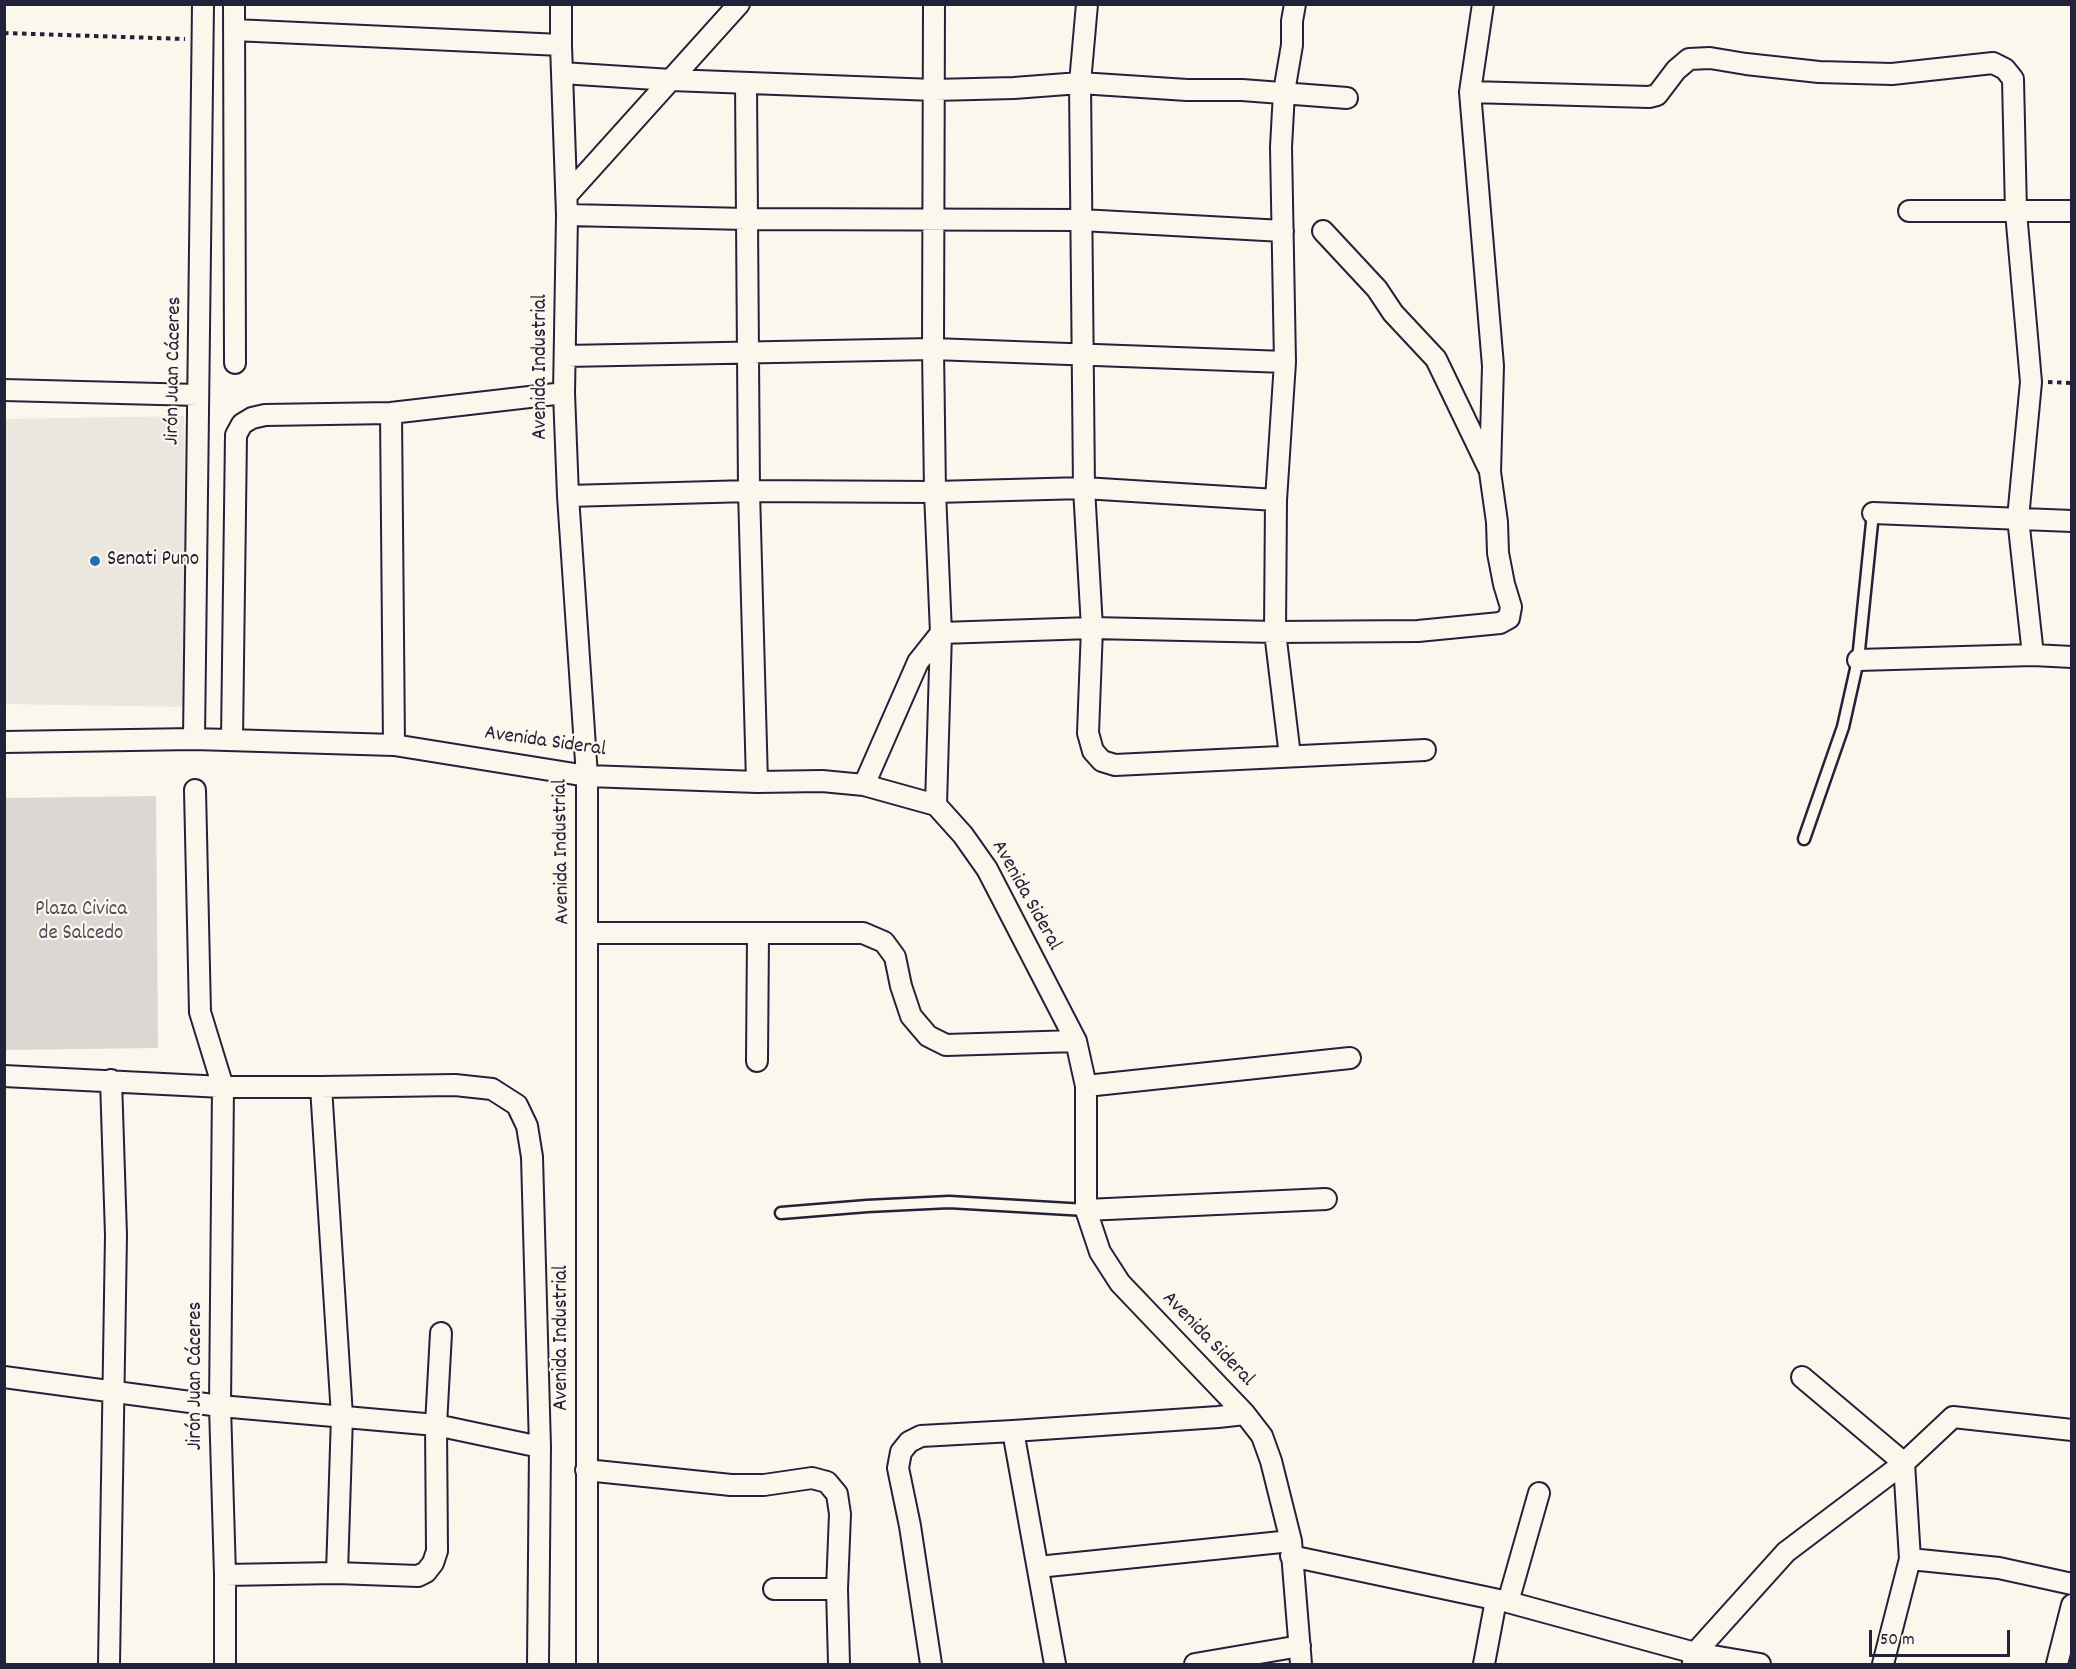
<!DOCTYPE html>
<html>
<head>
<meta charset="utf-8">
<style>
	body { margin:0 }
	#map { position:relative; width:2076px; height:1669px; overflow:hidden; background:#fbf7ec; font-family:Dekko,sans-serif }
	canvas { display:block }
	.frame { position:absolute; inset:0; border:6px solid #22223b; pointer-events:none }
	.scale { position:absolute; left:1869px; top:1630px; width:141px; height:27px; box-sizing:border-box; border:3px solid #22223b; border-top:0; padding-left:8px; font-size:18px; line-height:21px; white-space:nowrap; color:#22223b; -webkit-text-stroke:4px #fbf7ec; paint-order:stroke }
</style>
</head>
<body>
<div id="map">
<canvas width="2076" height="1669"></canvas>
<div class="frame"></div>
<div class="scale">50 m</div>
</div>
<script>
const context = document.querySelector('canvas').getContext('2d');
context.lineJoin = 'round';
function fill(path, color) { context.fillStyle = color; context.fill(path, 'evenodd'); }
const poly = rows => new Path2D(rows.map(r => 'M' + r).join(''));
function stroke(path, color, width, dash) { context.strokeStyle = color; context.lineWidth = width; context.lineCap = dash ? 'butt' : 'round'; context.setLineDash(dash || []); context.stroke(path); }
function label(font, color, halo, rows, align = 'center') {
  context.font = font + ' Dekko,sans-serif'; context.lineWidth = 4.5; context.setLineDash([]); context.textBaseline = 'middle'; context.strokeStyle = halo; context.fillStyle = color; for (const [text, x, y, turn = 0] of rows) {
    context.save(); context.translate(x, y); context.rotate((+turn || 0) * Math.PI / 180); context.textAlign = isNaN(turn) ? turn : align; if (halo) context.strokeText(text, 0, 0); context.fillText(text, 0, 0); context.restore();
  }
}
const built = poly([
	[184,416,187,707,5,704,5,419]
]);
const green = poly([
	[156,796,158,1048,5,1050,5,798]
]);
const path = poly([
	[4,33,185,39],
	[2048,382,2072,383]
]);
const lane = poly([
	[1804,839,1843,727,1858,660,1873,513],
	[781,1213,867,1206,949,1202,1086,1210]
]);
const street = poly([
	[234,4,235,363],
	[561,4,561,45,567,215,564,393,568,496,587,776,587,1664],
	[934,4,933,349,935,492,941,633,936,805],
	[1087,4,1080,83,1084,488,1092,628,1088,733,1093,751,1102,761,1115,765,1425,750],
	[234,30,561,45],
	[562,73,671,80,934,90,1014,88,1080,83,1187,90,1242,90,1347,98],
	[746,83,749,491,757,782],
	[1470,92,1649,97,1657,95,1676,70,1689,59,1710,58,1746,64,1819,72,1892,74,1993,63,2005,69,2013,79,2016,212,2031,382,2018,518,2033,655],
	[567,195,739,4],
	[1909,211,2072,211],
	[567,215,747,219,1081,220,1283,231],
	[1323,231,1377,289,1393,313,1436,359,1488,467],
	[565,356,933,349,1285,362],
	[4,390,198,395],
	[391,413,394,745],
	[568,496,749,491,935,492,1084,488,1276,500],
	[1873,513,2072,521],
	[1858,660,2033,655,2072,657],
	[194,739,203,4],
	[232,739,236,435,242,424,252,418,265,415,391,413,564,393],
	[4,742,194,739,394,745,587,776,757,782,822,781,864,785,936,805,963,835,987,869,1076,1041,1086,1086,1086,1210,1100,1252,1120,1283,1245,1414,1262,1436,1271,1461,1291,1541,1301,1664],
	[1290,756,1275,632,1276,500,1285,362,1281,147,1284,92,1292,45,1292,21,1295,4],
	[864,785,918,662,941,633,1092,628,1275,632,1418,631,1500,623,1509,618,1511,607,1504,584,1498,553,1497,522,1490,472,1493,366,1470,92,1483,4],
	[195,790,200,1012,223,1087,220,1406,225,1575,225,1664],
	[588,933,863,933,884,942,895,957,901,986,911,1016,928,1036,946,1045,1076,1041],
	[757,1061,758,934],
	[4,1076,223,1087,321,1087,455,1085,492,1089,517,1105,527,1126,532,1157,540,1447,538,1664],
	[1086,1086,1350,1058],
	[321,1087,342,1416,337,1573],
	[1086,1210,1326,1199],
	[4,1377,220,1406,436,1425,540,1447],
	[1802,1377,1904,1463,1910,1559,1883,1664],
	[1013,1431,1055,1664],
	[586,1470,731,1485,764,1485,812,1478,827,1482,837,1494,840,1514,837,1589,839,1664],
	[1291,1556,1508,1602,1695,1653,1760,1664],
	[1910,1559,1999,1568,2072,1584],
	[1038,1567,1291,1541],
	[225,1575,337,1573,418,1576,426,1572,433,1563,437,1551,436,1425,441,1333],
	[774,1589,837,1589],
	[1508,1602,1539,1493],
	[1693,1662,1695,1653,1786,1552,1904,1463,1953,1417,2072,1430],
	[109,1664,116,1235,111,1080],
	[931,1664,910,1526,898,1468,901,1452,909,1442,921,1436,1013,1431,1218,1417,1245,1414],
	[1195,1664,1300,1646],
	[1484,1664,1496,1600],
	[2057,1664,2072,1605]
]);
const markers = [
	[95,561,6,"#1f6fb2"]
];
const streetNames = [
	["Avenida Industrial",542,367,-90],
	["Jirón Juan Cáceres",175,371,-89],
	["Avenida Sideral",545,743,8],
	["Avenida Industrial",563,852,-91],
	["Avenida Sideral",1025,896,61],
	["Avenida Industrial",563,1338,-90],
	["Avenida Sideral",1207,1340,46],
	["Jirón Juan Cáceres",197,1376,-90]
];
const poiNames = [
	["Senati Puno",107,561]
];
const parkNames = [
	["Plaza Civica",81,911],
	["de Salcedo",81,935]
];
fill(built, '#ebe7df');
fill(green, '#dbd8d3');
stroke(lane, '#22223b', 15);
stroke(street, '#22223b', 24);
stroke(path, '#22223b', 4, [4.5, 4.5]);
stroke(lane, '#fbf7ec', 10);
stroke(street, '#fbf7ec', 20);
for (const [x, y, r, color] of markers) { const dot = new Path2D(); dot.arc(x, y, r, 0, 2 * Math.PI); context.fillStyle = color; context.fill(dot); stroke(dot, '#fbf7ec', 2); }
label('21px', '#22223b', '#fbf7ec', streetNames);
label('21px', '#22223b', '#fbf7ec', poiNames, 'left');
label('21px', '#505061', '#fbf7ec', parkNames);
</script>
</body>
</html>
